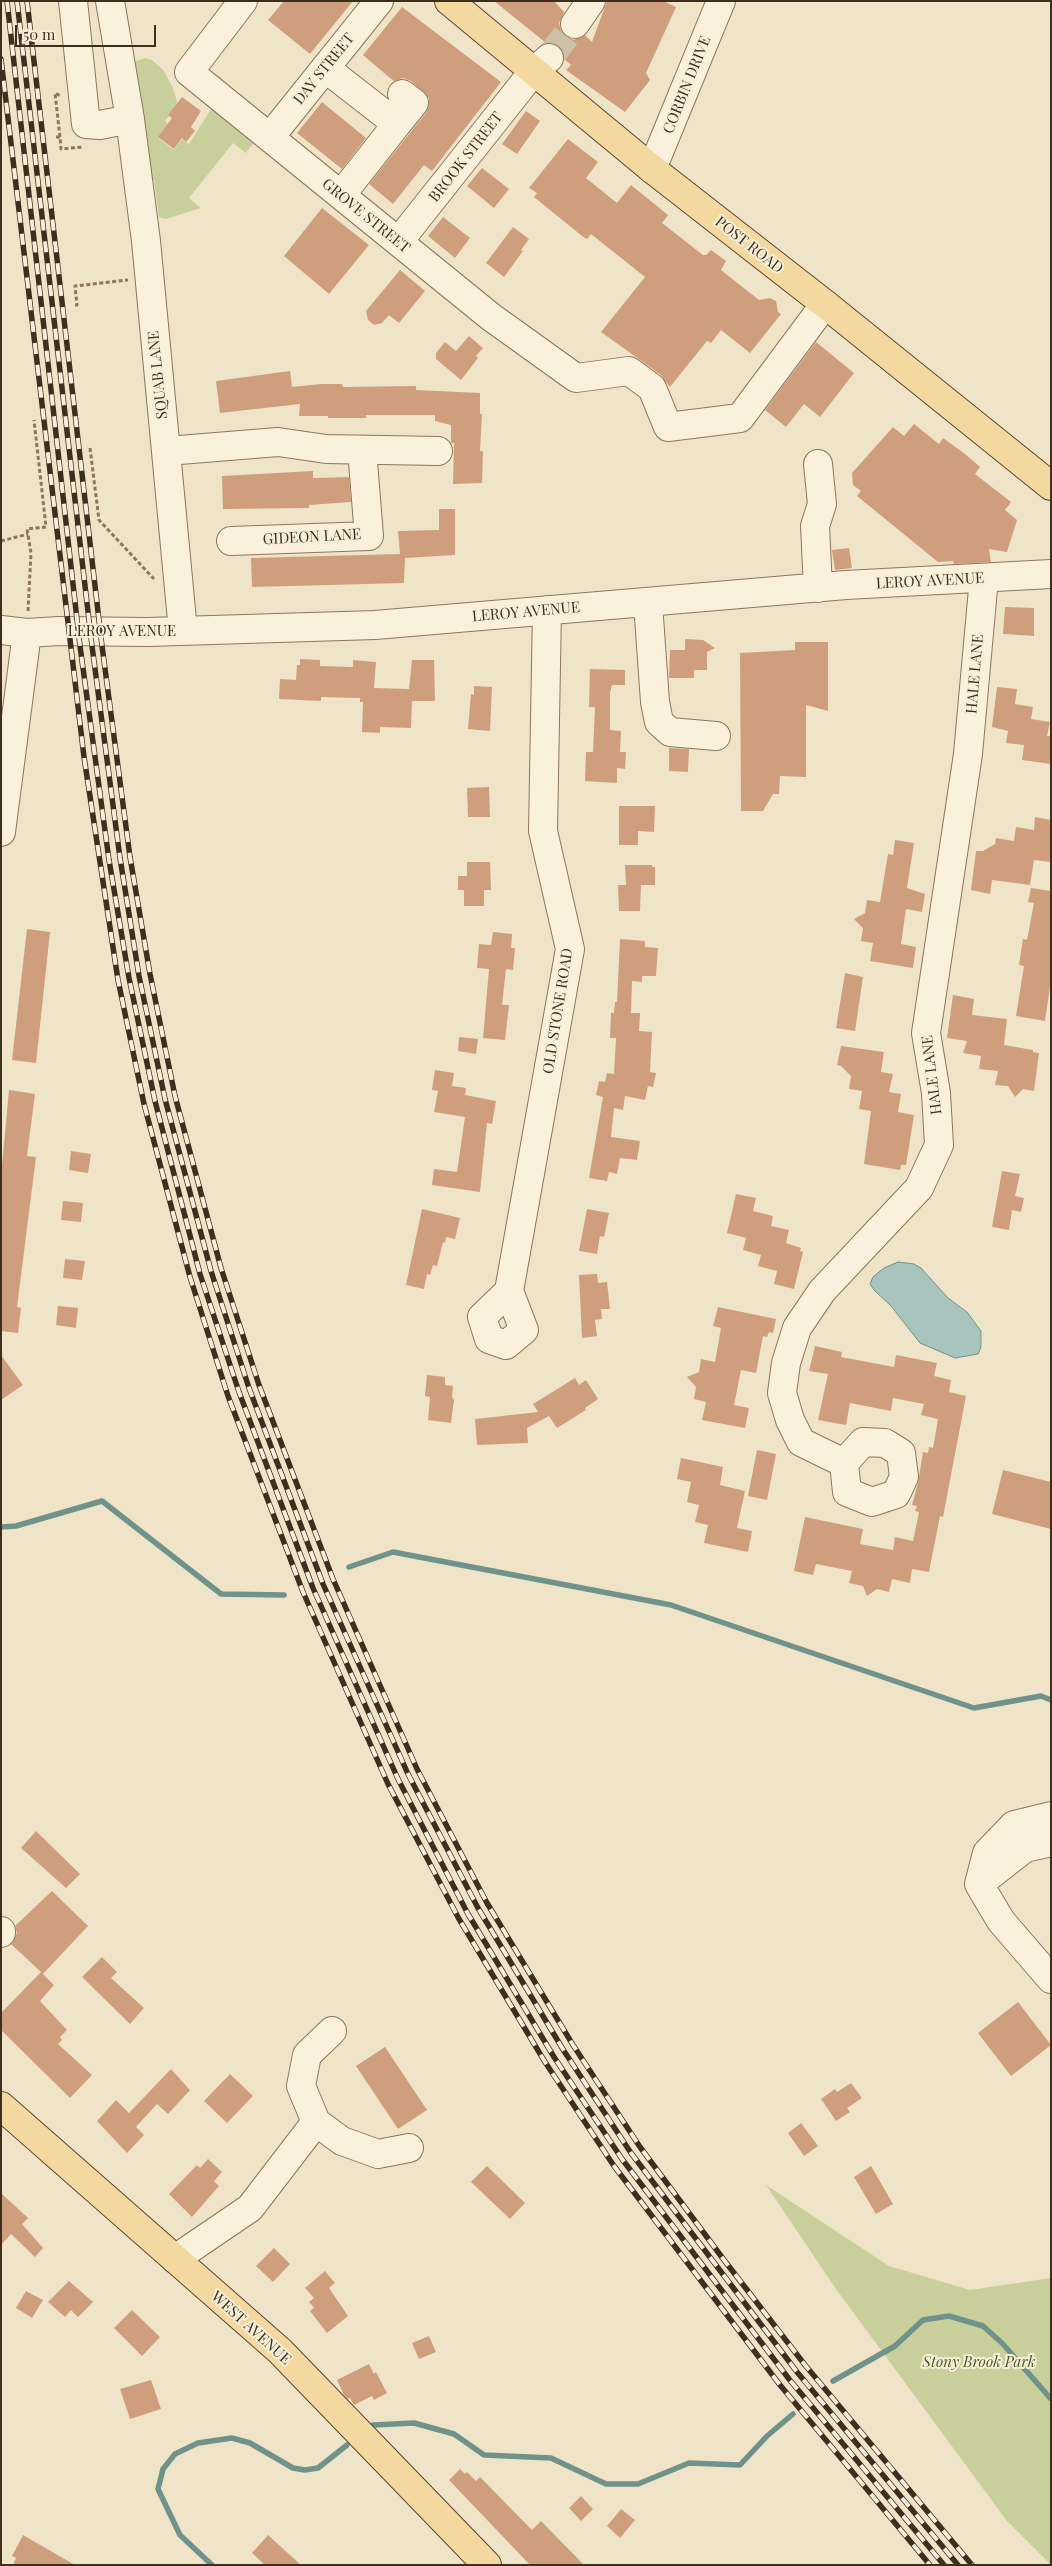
<!DOCTYPE html>
<html>
<head>
<meta charset="utf-8">
<style>
	body { margin:0 }
	#map { position:relative; width:1052px; height:2566px; overflow:hidden; background:#f0e4c8; font-family:"Playfair Display",serif }
	canvas { display:block }
	.frame { position:absolute; inset:0; border:2px solid #3d2e20; pointer-events:none }
	.scale { position:absolute; left:15px; top:25px; width:141px; height:22px; box-sizing:border-box; border:2px solid #3d2e20; border-top:0; padding-left:6px; font-size:15px; line-height:18px; white-space:nowrap; color:#3d2e20; -webkit-text-stroke:4px #f7eed8; paint-order:stroke }
</style>
</head>
<body>
<div id="map">
<canvas width="1052" height="2566"></canvas>
<div class="frame"></div>
<div class="scale">50 m</div>
</div>
<script>
const context = document.querySelector('canvas').getContext('2d');
context.lineJoin = 'round';
function fill(path, color) { context.fillStyle = color; context.fill(path, 'evenodd'); }
const poly = rows => new Path2D(rows.map(r => 'M' + r).join(''));
function stroke(path, color, width, dash) { context.strokeStyle = color; context.lineWidth = width; context.lineCap = dash ? 'butt' : 'round'; context.setLineDash(dash || []); context.stroke(path); }
function label(font, color, halo, rows, align = 'center') {
  context.font = font + ' "Playfair Display",serif'; context.lineWidth = 4; context.setLineDash([]); context.textBaseline = 'middle'; context.strokeStyle = halo; context.fillStyle = color; for (const [text, x, y, turn = 0] of rows) {
    context.save(); context.translate(x, y); context.rotate((+turn || 0) * Math.PI / 180); context.textAlign = isNaN(turn) ? turn : align; if (halo) context.strokeText(text, 0, 0); context.fillText(text, 0, 0); context.restore();
  }
}
const green = poly([
	[145,58,152,60,164,71,173,88,178,105,165,121,168,124,158,138,174,150,182,139,189,144,215,103,256,140,246,153,233,143,189,198,201,208,166,219,159,217,154,180,148,177,128,64],
	[766,2185,889,2266,970,2290,1051,2278,1051,2565,1007,2521,836,2289]
]);
const water = poly([
	[898,1262,914,1264,921,1268,948,1298,967,1312,981,1331,981,1347,978,1354,955,1358,920,1343,891,1306,874,1290,870,1284,873,1277,884,1268,898,1262]
]);
const stream = poly([
	[1,1527,16,1526,102,1501,221,1594,284,1595],
	[349,1567,393,1552,671,1605,974,1708,1041,1696,1051,1700],
	[833,2381,895,2346,923,2320,949,2316,983,2326,1002,2343,1051,2399],
	[373,2425,414,2423,454,2434,484,2455,551,2458,606,2484,638,2484,689,2463,740,2465,767,2436,793,2414],
	[212,2565,180,2535,158,2489,163,2469,175,2454,198,2443,232,2438,250,2443,293,2468,305,2470,318,2468,347,2445]
]);
const building = poly([
	[284,1,353,1,310,54,268,20],
	[494,1,554,1,564,12,559,23,561,31,566,36,574,40,585,35,592,42,607,1,663,1,676,7,646,73,650,80,625,112,566,70,571,65,564,59,560,47,554,43,546,43],
	[402,7,501,82,432,171,424,165,393,204,369,184,426,113,429,106,429,98,411,81,403,78,394,81,390,78,363,55],
	[182,97,201,111,191,127,195,131,186,142,182,138,174,149,158,137,172,118,168,115],
	[322,102,366,138,342,169,297,133],
	[526,111,540,121,517,154,502,144],
	[568,139,598,162,586,178,617,203,631,185,668,215,662,223,703,255,706,255,711,250,726,261,721,270,759,300,770,298,776,301,778,312,781,314,750,353,721,330,711,343,707,341,670,387,661,375,601,332,645,277,591,234,587,239,582,236,534,197,537,193,529,188],
	[482,168,509,189,494,208,467,186],
	[322,208,369,245,329,294,284,256],
	[443,217,470,238,455,258,428,236],
	[513,227,529,239,521,250,523,251,504,277,486,263],
	[400,270,425,291,399,323,389,315,382,323,374,325,368,320,366,311],
	[469,336,483,348,476,356,478,358,461,380,436,359,436,353,445,342,456,351],
	[816,342,854,373,820,417,804,404,786,427,765,410],
	[290,371,292,387,321,384,342,384,343,387,416,386,416,390,480,393,480,414,482,414,480,451,483,451,482,483,453,484,454,443,451,443,451,425,435,421,435,415,366,415,366,418,328,418,328,416,299,416,300,404,220,413,216,381],
	[914,424,939,444,943,438,965,454,980,467,975,474,1011,502,1005,510,1017,520,1007,552,989,549,991,562,954,564,953,561,938,562,857,496,861,491,853,485,852,473,893,427,904,436],
	[313,471,313,478,349,477,351,502,309,505,309,508,223,509,222,476],
	[439,509,455,509,455,555,405,558,404,583,252,587,251,558,400,554,398,531,439,530],
	[849,548,852,568,835,570,832,550],
	[1005,607,1034,608,1034,636,1003,634],
	[685,639,703,640,715,648,707,652,707,670,694,670,694,678,669,678,670,650,685,650],
	[795,642,828,642,828,711,806,705,806,777,780,776,779,794,773,794,763,811,741,811,740,653,795,650],
	[300,659,320,660,320,666,353,667,353,660,376,662,374,688,409,689,412,660,434,660,435,701,412,701,411,728,380,727,380,733,362,732,363,702,360,702,360,698,321,697,321,701,279,699,280,679,296,680,297,665,300,665],
	[590,669,625,670,625,685,612,685,610,693,610,730,621,731,620,752,626,752,625,769,617,768,617,783,585,781,586,752,593,752,595,707,589,707],
	[474,686,492,687,490,731,468,729,471,694,474,695],
	[997,687,1017,689,1015,704,1033,707,1031,719,1050,722,1047,736,1051,736,1051,764,1022,760,1024,745,1006,743,1008,731,992,727],
	[669,748,689,749,688,772,669,771],
	[489,787,490,817,468,817,467,788],
	[619,806,655,806,654,832,638,831,638,845,619,845],
	[1035,817,1051,820,1051,862,1034,860,1030,885,992,880,990,894,971,890,976,851,983,851,995,844,996,838,1014,841,1016,827,1034,830],
	[895,840,914,843,907,888,925,894,922,912,906,909,901,944,916,947,913,968,870,961,873,943,861,941,863,928,854,919,865,913,867,900,880,902,888,854,893,855],
	[467,862,490,862,491,890,484,890,484,906,464,906,464,890,458,890,458,876,467,876],
	[625,865,652,865,652,867,655,867,655,885,641,885,640,911,619,911,618,885,626,885],
	[1031,888,1051,891,1051,980,1045,1021,1016,1016,1024,966,1019,965,1023,939,1027,940,1034,903,1028,902],
	[27,929,50,932,36,1063,12,1060],
	[493,932,512,934,511,948,515,948,513,970,506,969,502,1005,509,1005,505,1040,483,1038,489,969,477,968,479,944,491,945],
	[620,939,645,941,645,947,658,948,656,976,642,976,642,982,632,981,631,1013,640,1013,639,1031,652,1032,650,1072,656,1073,653,1087,648,1086,645,1100,625,1096,623,1110,614,1108,611,1137,640,1141,637,1160,620,1158,617,1174,609,1172,607,1181,589,1178,603,1097,596,1095,599,1081,605,1082,607,1073,614,1074,616,1038,610,1038,611,1013,614,1013,615,1002,617,1002],
	[845,973,863,977,855,1031,836,1028],
	[953,995,974,999,972,1015,1007,1019,1004,1045,1033,1050,1033,1052,1039,1053,1034,1091,1023,1089,1015,1097,1008,1086,995,1085,998,1071,979,1069,981,1056,963,1053,967,1041,947,1038],
	[459,1037,478,1039,476,1054,458,1051],
	[841,1046,884,1052,881,1072,893,1074,889,1092,901,1094,898,1112,914,1115,906,1165,901,1165,900,1170,864,1164,871,1111,859,1109,862,1091,849,1089,851,1076,841,1066,837,1065],
	[435,1070,454,1073,452,1086,466,1088,465,1095,496,1101,492,1124,487,1123,480,1192,432,1185,434,1169,457,1172,465,1117,434,1112,438,1091,432,1090],
	[9,1090,35,1094,27,1156,36,1157,17,1307,21,1308,18,1333,1,1331,1,1176],
	[71,1151,91,1154,88,1173,69,1170],
	[1002,1171,1020,1174,1015,1196,1024,1198,1021,1212,1012,1210,1009,1230,992,1227],
	[736,1194,756,1198,753,1211,773,1216,771,1226,789,1230,786,1243,801,1248,800,1251,803,1252,794,1289,774,1284,777,1271,758,1266,761,1255,743,1250,746,1238,727,1233],
	[63,1201,83,1203,81,1222,61,1220],
	[422,1209,460,1218,455,1239,446,1237,445,1243,443,1242,437,1266,433,1265,430,1275,427,1274,424,1289,406,1285],
	[587,1209,609,1213,604,1237,600,1236,597,1254,579,1251],
	[65,1259,85,1261,82,1280,63,1278],
	[597,1274,598,1283,607,1282,610,1309,601,1309,602,1319,595,1320,597,1336,582,1338,579,1275],
	[58,1306,78,1308,76,1328,56,1325],
	[718,1307,776,1319,773,1333,769,1332,767,1337,763,1336,756,1373,741,1370,734,1405,749,1408,745,1428,702,1420,706,1402,694,1399,696,1387,687,1377,699,1372,701,1359,715,1362,721,1328,713,1326],
	[815,1346,842,1352,841,1357,894,1367,896,1355,937,1363,934,1376,951,1380,949,1392,966,1396,943,1517,940,1516,929,1572,912,1569,910,1583,892,1579,889,1592,877,1589,867,1596,863,1586,849,1583,852,1571,816,1564,813,1575,794,1571,805,1517,863,1529,860,1544,893,1550,895,1537,913,1541,919,1512,915,1511,917,1506,912,1505,918,1483,923,1452,928,1453,929,1447,933,1448,938,1419,921,1415,924,1404,893,1398,891,1411,850,1403,846,1425,818,1420,828,1374,809,1371],
	[1,1355,23,1385,1,1400],
	[427,1375,445,1377,445,1385,453,1386,452,1397,454,1400,451,1423,428,1420,430,1397,425,1396],
	[575,1378,579,1385,586,1380,598,1399,585,1408,586,1410,557,1428,549,1416,527,1428,528,1443,477,1445,475,1419,538,1412,533,1404],
	[757,1450,776,1454,767,1500,748,1496],
	[681,1458,723,1467,720,1485,745,1491,737,1528,752,1531,748,1552,704,1543,708,1525,695,1522,699,1505,687,1502,691,1482,677,1479],
	[1003,1470,1051,1482,1051,1529,992,1514],
	[36,1831,80,1874,66,1888,21,1848],
	[52,1891,88,1926,43,1974,54,1985,40,2001,67,2030,60,2037,62,2040,58,2044,92,2075,70,2098,1,2030,1,2013,41,1972,11,1944,17,1933,15,1926],
	[102,1957,117,1972,111,1978,144,2008,130,2024,82,1977],
	[1018,2002,1051,2045,1011,2076,978,2033],
	[385,2047,427,2110,398,2129,356,2066],
	[171,2069,190,2090,168,2114,157,2104,136,2127,144,2135,127,2153,97,2121,116,2100,129,2113],
	[230,2074,253,2096,227,2123,204,2101],
	[851,2083,862,2098,847,2108,850,2112,836,2121,821,2099,835,2089,837,2092],
	[801,2123,818,2146,804,2156,788,2133],
	[208,2159,222,2172,214,2181,219,2186,192,2217,169,2194,197,2165,200,2168],
	[487,2166,525,2203,510,2219,471,2182],
	[871,2166,893,2204,876,2214,854,2177],
	[1,2193,28,2218,22,2224,43,2248,35,2257,11,2234,1,2245],
	[274,2248,290,2264,273,2282,256,2266],
	[325,2271,335,2283,329,2288,348,2316,327,2333,310,2311,314,2308,309,2302,314,2298,305,2288],
	[69,2281,93,2302,78,2317,71,2310,65,2317,48,2302],
	[26,2291,43,2300,32,2318,16,2308],
	[132,2310,160,2337,142,2356,114,2328],
	[429,2336,436,2352,419,2359,412,2343],
	[369,2364,374,2374,376,2372,387,2393,374,2400,372,2396,354,2405,350,2398,348,2399,344,2395,337,2380],
	[151,2380,161,2409,130,2419,120,2389],
	[460,2469,465,2474,467,2472,476,2481,480,2477,532,2530,541,2521,584,2565,530,2565,449,2480],
	[581,2496,593,2509,581,2521,569,2508],
	[621,2509,635,2520,620,2538,607,2526],
	[23,2535,75,2565,13,2565,16,2558,12,2556],
	[268,2535,301,2565,265,2565,252,2553]
]);
const minorTunnel = poly([
	[549,58,575,24]
]);
const path = poly([
	[56,137,60,137,61,149,83,147],
	[60,137,55,93,61,96],
	[1,173,2,173],
	[75,305,77,305,75,286,128,280],
	[90,448,99,520,154,579],
	[1,541,28,534],
	[28,611,31,553,27,529,46,527,34,420]
]);
const minor = poly([
	[73,1,86,124,100,125,130,119],
	[110,1,130,119,146,241,183,631],
	[243,1,189,72,491,317,576,378,629,371,652,388,668,427,740,418,825,304],
	[575,24,591,1],
	[325,68,397,124,341,195],
	[397,124,414,103,402,94],
	[270,137,379,1],
	[652,169,721,1],
	[399,241,533,72,549,58],
	[167,451,278,442,326,449,438,451],
	[818,464,822,504,815,526,818,588],
	[231,541,369,536,362,450],
	[648,603,655,702,659,722,670,732,716,736],
	[1,630,27,633,59,631,147,632,375,625,846,585,1051,574],
	[1,832,27,633],
	[509,1291,482,1317,489,1339,506,1345,524,1330,509,1291,570,949,543,831,547,610],
	[844,1463,847,1492,872,1502,896,1494,904,1477,901,1453,885,1443,863,1442,844,1463,801,1442,790,1420,782,1393,786,1363,797,1328,822,1291,919,1188,939,1145,936,1093,926,1033,968,754,984,578],
	[1051,1816,1014,1825,987,1853,979,1884,1025,1848,1051,1842],
	[979,1884,1001,1921,1051,1979],
	[1,1931,1,1933],
	[316,2122,342,2141,378,2154,409,2148],
	[175,2259,250,2208,316,2122,301,2086,307,2055,332,2031]
]);
const major = poly([
	[449,1,652,169,825,304,1051,486],
	[1,2106,280,2351,487,2565]
]);
const rail = poly([
	[7,1,80,646,109,860,129,978,155,1101,200,1274,239,1392,313,1588,398,1779,468,1914,554,2057,622,2159,789,2379,944,2565],
	[17,1,92,646,120,858,139,976,165,1099,211,1271,249,1388,323,1584,408,1774,478,1908,564,2051,631,2153,797,2372,958,2565],
	[27,1,102,646,130,857,150,974,175,1096,221,1268,259,1385,333,1579,417,1769,487,1903,573,2045,640,2147,724,2260,805,2365,972,2565],
	[1,59,84,757,118,980,144,1104,190,1277,228,1396,303,1592,388,1784,459,1919,545,2062,614,2166,780,2385,930,2565]
]);
const streetNames = [
	["DAY STREET",324,69,-51],
	["CORBIN DRIVE",687,85,-68],
	["BROOK STREET",466,157,-52],
	["GROVE STREET",366,216,39],
	["POST ROAD",749,245,38],
	["SQUAB LANE",158,375,-96],
	["GIDEON LANE",312,537,-3],
	["LEROY AVENUE",930,581,-3],
	["LEROY AVENUE",526,612,-5],
	["LEROY AVENUE",122,631],
	["HALE LANE",975,674,-85],
	["OLD STONE ROAD",558,1011,-81],
	["HALE LANE",932,1075,-97],
	["WEST AVENUE",251,2328,42]
];
const parkNames = [
	["Stony Brook Park",979,2362]
];
fill(green, '#c9cf9b');
fill(water, '#a9c4bc');
stroke(water, '#6f938a', 1);
stroke(stream, '#6f938a', 5.5);
fill(building, '#cf9f7d');
stroke(minorTunnel, '#ccc0a6', 28, [28, 14]);
stroke(minor, '#8d765c', 30);
stroke(major, '#5b4430', 30);
stroke(path, '#8d765c', 3, [4, 2.5]);
stroke(minor, '#faf1dc', 28);
stroke(major, '#f3d9a0', 28);
stroke(rail, '#3d2e20', 5.5);
stroke(rail, '#f7eed8', 4, [11]);
label('15px', '#3d2e20', '#f7eed8', streetNames);
label('italic 15px', '#4d5a26', '#f7eed8', parkNames);
</script>
</body>
</html>
